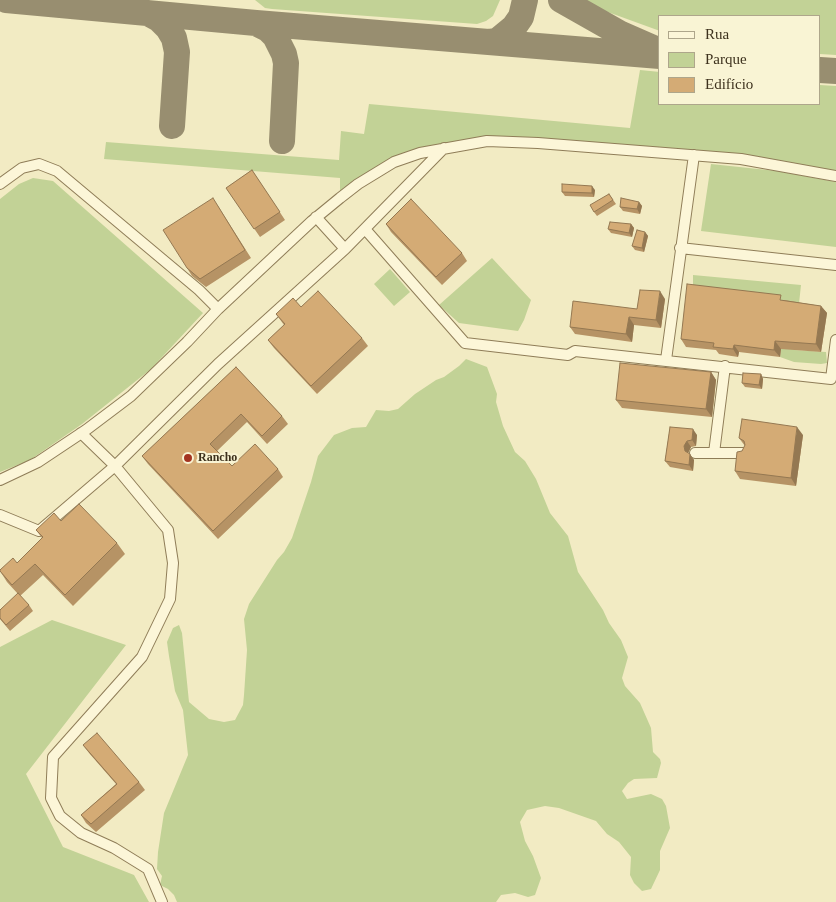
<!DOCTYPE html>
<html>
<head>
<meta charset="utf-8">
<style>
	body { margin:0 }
	#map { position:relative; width:836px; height:902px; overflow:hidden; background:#f2ebc3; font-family:Georgia,serif }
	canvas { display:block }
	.legend { position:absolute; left:658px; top:15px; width:162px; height:90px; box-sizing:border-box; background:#f9f4d4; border:1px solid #aea68b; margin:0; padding:6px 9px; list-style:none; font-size:15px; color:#3d311d }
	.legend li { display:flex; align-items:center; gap:10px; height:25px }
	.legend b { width:25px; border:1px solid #aea68b }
</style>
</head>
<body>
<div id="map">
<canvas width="836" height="902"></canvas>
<ul class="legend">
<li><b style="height:6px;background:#fcf6d8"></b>Rua</li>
<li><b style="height:14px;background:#c2d296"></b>Parque</li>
<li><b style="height:14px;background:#d4ab75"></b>Edifício</li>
</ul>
</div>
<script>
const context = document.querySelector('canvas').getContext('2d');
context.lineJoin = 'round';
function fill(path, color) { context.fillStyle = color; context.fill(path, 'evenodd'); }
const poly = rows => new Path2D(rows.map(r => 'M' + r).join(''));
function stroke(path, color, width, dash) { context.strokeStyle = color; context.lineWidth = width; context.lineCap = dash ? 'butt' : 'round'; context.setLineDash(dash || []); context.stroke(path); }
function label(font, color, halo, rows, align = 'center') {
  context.font = font + ' Georgia,serif'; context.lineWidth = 4; context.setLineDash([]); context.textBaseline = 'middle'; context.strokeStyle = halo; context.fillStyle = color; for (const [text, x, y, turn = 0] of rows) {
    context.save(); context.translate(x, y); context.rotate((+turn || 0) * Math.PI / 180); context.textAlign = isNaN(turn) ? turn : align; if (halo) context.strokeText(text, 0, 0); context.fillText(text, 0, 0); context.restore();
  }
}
const green = poly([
	[255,0,500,0,493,16,486,21,477,24,272,9,265,8],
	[586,0,836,0,836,55,820,54,820,16,660,16,660,31,605,11],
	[640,70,660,72,660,104,820,104,820,85,836,86,836,172,792,163,692,152,552,144,445,147,394,162,340,198,340,178,104,159,106,142,339,160,341,131,364,134,369,104,630,128],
	[711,164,777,171,836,182,836,247,701,231],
	[33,178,53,181,203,313,151,369,82,424,30,460,0,472,0,199,19,184],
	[492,258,531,300,524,320,518,331,459,323,439,305],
	[390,269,410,292,394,306,374,284],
	[693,275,801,285,794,350,826,352,827,363,821,364,794,362,780,357,786,303,693,292],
	[466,359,487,367,497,394,496,402,503,426,515,452,525,461,536,479,550,513,568,536,578,572,603,610,609,623,621,640,628,657,622,678,625,686,640,703,651,728,653,752,660,759,661,763,657,778,634,779,628,783,622,791,627,799,651,794,662,799,666,806,670,828,660,851,660,870,651,889,642,891,634,883,630,875,631,857,619,842,607,834,596,821,559,808,545,806,527,810,520,822,525,841,533,856,541,878,535,895,528,897,515,893,501,895,496,902,177,902,174,895,168,889,160,885,162,876,157,869,158,852,164,813,188,755,183,710,175,691,169,656,167,642,173,628,179,625,182,633,189,702,209,719,224,722,235,720,243,705,244,695,247,650,244,619,249,604,277,560,284,552,292,538,311,482,318,456,334,435,352,428,366,427,376,410,389,411,398,409,415,394,436,380,444,377,459,366],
	[52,620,126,645,26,774,63,847,134,875,149,902,0,902,0,647]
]);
const taxiway = poly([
	[6,0,256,23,660,56],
	[561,0,621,34,653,48],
	[148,13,159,19,168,28,174,38,177,52,172,126],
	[256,23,268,29,275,36,284,54,286,63,282,141],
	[489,42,497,41,514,27,521,17,525,0],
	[820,70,836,71]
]);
const minor = poly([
	[0,184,22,168,39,164,57,171,199,290,218,309],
	[316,217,345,249,444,148],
	[365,229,465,343,568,355,575,351,831,379,836,340],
	[680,248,836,265],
	[666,360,694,155],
	[81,433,115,466,168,530,173,563,170,599,142,657,53,757,51,798,60,816,81,833,114,848,148,869,162,902],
	[695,453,744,453],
	[714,453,725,366],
	[0,480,38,462,86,430,131,396,187,342,218,309,312,221,340,198,358,184,394,162,420,153,487,141,538,143,741,159,836,176],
	[0,515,39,531,115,466,218,364,345,249]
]);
const wall = poly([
	[252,170,285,220,260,237,226,188],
	[595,190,594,197,565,196,562,192],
	[609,194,616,204,597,216,594,212],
	[639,202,642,206,640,214,623,211,620,207],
	[218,206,251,258,206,287,192,276,187,268],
	[386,224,462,253,467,261,442,285,391,232],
	[631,224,634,228,632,237,611,233,608,229],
	[645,232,648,236,644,252,635,250,632,246],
	[665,299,661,328,634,325,632,342,575,334,570,327,637,309],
	[784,300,821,306,827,313,821,352,781,349,780,357,739,352,738,357,719,354,716,350,686,347,681,339],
	[301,307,362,338,368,346,317,394,274,348,268,340,284,325,276,314],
	[236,367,282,416,288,424,267,444,247,422,217,451,232,466,278,469,283,477,218,539,148,464,142,456],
	[711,372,716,380,712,417,622,408,616,400],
	[761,374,763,379,762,389,745,387,742,383],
	[670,427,697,435,696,446,691,447,688,453,694,460,693,471,670,467,665,461],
	[803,435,796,486,740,479,735,471,742,451,745,446,739,438],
	[61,521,117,543,125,554,73,606,43,575,20,596,29,605,33,611,10,631,0,619,0,610,18,594,7,582,0,571,17,563,42,538,36,530],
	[83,745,139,782,145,790,96,832,86,823,81,815,116,784,89,753]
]);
const shadedWall = poly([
	[592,186,595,190,594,197,592,193],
	[639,202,642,206,640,214,637,209],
	[631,224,634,228,632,237,629,233],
	[645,232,648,236,644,252,642,248],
	[660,291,665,299,661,328,656,320],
	[821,306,827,313,821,352,816,344],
	[629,317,634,325,632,342,626,334],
	[775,341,781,349,780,357,774,350],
	[734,345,739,352,738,357,733,349],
	[711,372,716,380,712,417,706,409],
	[761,374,763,379,762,389,759,385],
	[797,427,803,435,796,486,791,478],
	[693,429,697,435,696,446,692,440],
	[687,441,691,447,688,453,685,451,684,446],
	[690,454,694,460,693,471,689,465]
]);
const building = poly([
	[252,170,280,212,254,229,226,188,252,170],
	[562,184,592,186,592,193,562,192,562,184],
	[609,194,613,200,594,212,590,205,609,194],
	[213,198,245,250,200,279,187,268,163,230,213,198],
	[621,198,639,202,637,209,620,207,621,198],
	[411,199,462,253,436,277,386,224,411,199],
	[610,222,631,224,629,233,608,229,610,222],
	[637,230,645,232,642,248,632,246,637,230],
	[687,284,781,295,780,300,821,306,816,344,775,341,774,350,734,345,733,349,713,347,714,343,681,339,687,284],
	[640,290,660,291,656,320,629,317,626,334,570,327,573,301,637,309,640,290],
	[318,291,362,338,311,386,268,340,285,324,276,314,293,298,301,307,318,291],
	[620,363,711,372,706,409,616,400,620,363],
	[236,367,282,416,262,436,241,414,210,444,232,466,255,444,278,469,213,531,142,456,236,367],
	[743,373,761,374,759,385,742,383,743,373],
	[742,419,797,427,791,478,735,471,737,452,742,451,745,445,744,441,739,438,742,419],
	[670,427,693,429,692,440,687,441,684,446,685,451,690,454,689,465,665,461,670,427],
	[79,504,117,543,65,595,35,564,12,585,0,571,0,570,13,558,17,563,43,537,36,530,54,513,61,521,79,504],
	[18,593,29,605,6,625,0,618,0,610,18,593],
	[97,733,139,782,91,824,81,815,117,784,83,745,97,733]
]);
const markers = [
	[188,458,5,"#a43421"]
];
const poiNames = [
	["Rancho",198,458]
];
fill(green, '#c2d296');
stroke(taxiway, '#988e70', 26);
stroke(minor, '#8f7d58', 12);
stroke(minor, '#fcf6d8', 10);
fill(wall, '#b69365');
fill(shadedWall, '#947852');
fill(building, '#d4ab75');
stroke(building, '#947852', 1);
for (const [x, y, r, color] of markers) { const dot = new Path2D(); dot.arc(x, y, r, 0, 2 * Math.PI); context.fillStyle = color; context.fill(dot); stroke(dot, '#f9f4d4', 2); }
label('bold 12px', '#3d311d', '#f9f4d4', poiNames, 'left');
</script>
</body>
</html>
